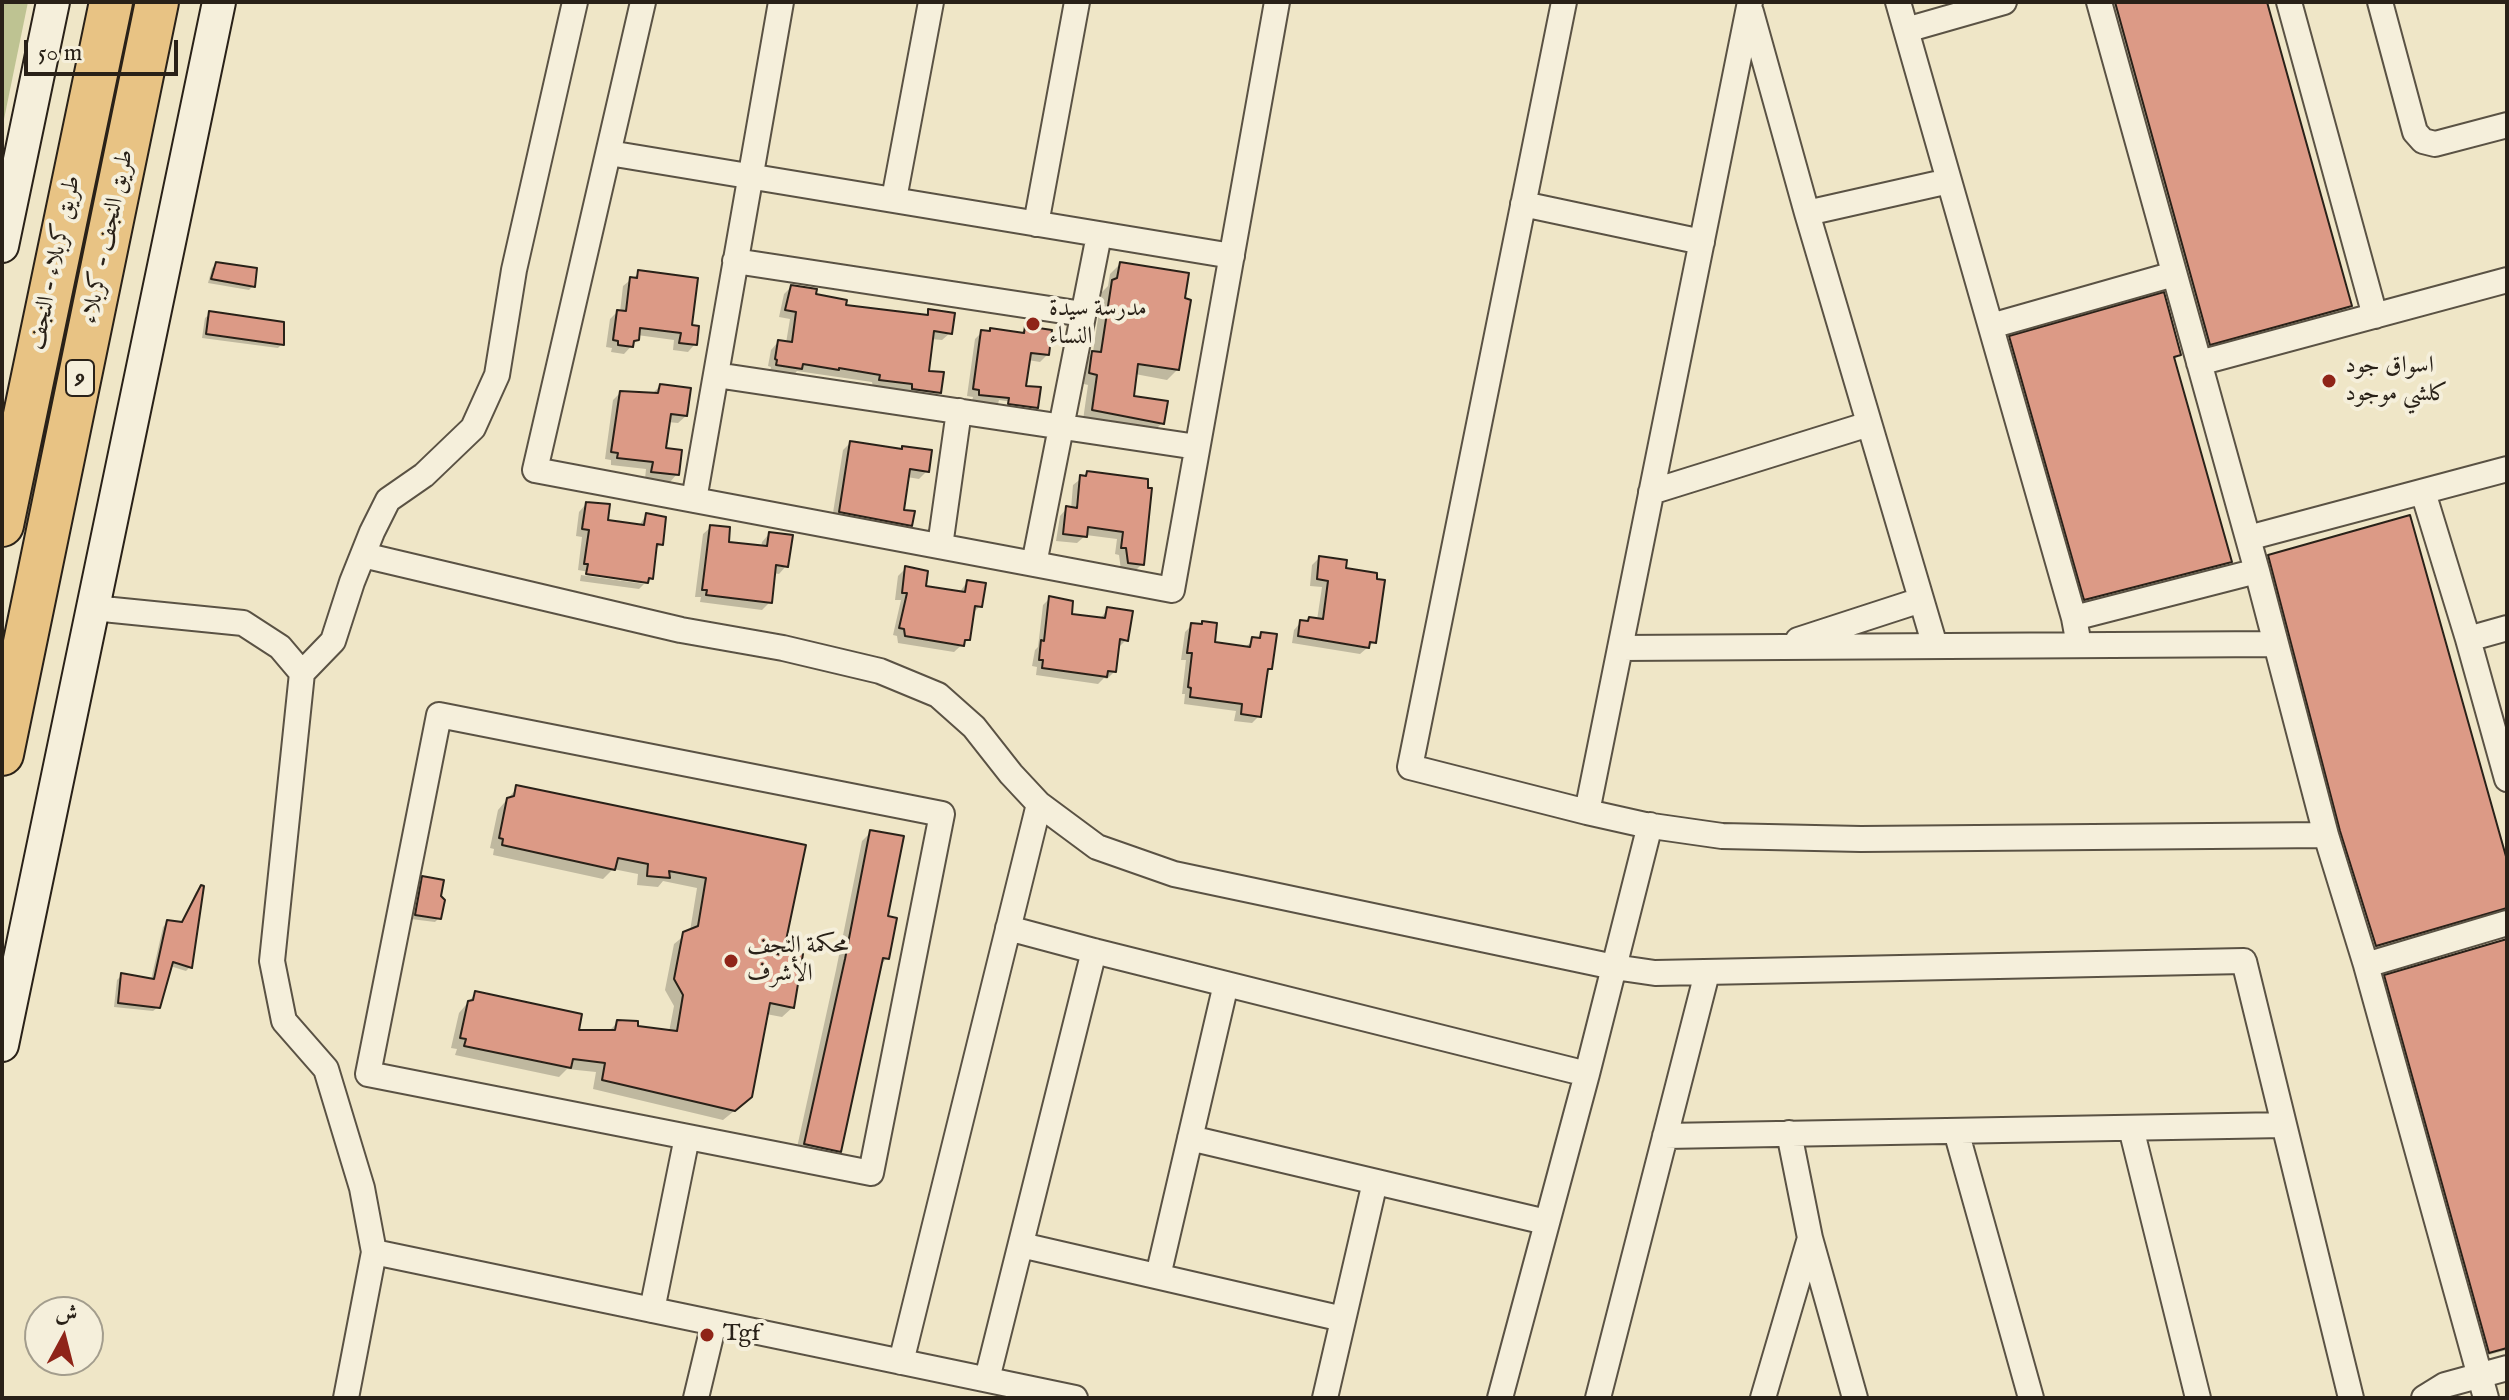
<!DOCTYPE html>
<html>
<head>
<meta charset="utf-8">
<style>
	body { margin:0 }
	#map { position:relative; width:2509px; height:1400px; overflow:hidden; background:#efe6c7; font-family:"IM FELL English",Amiri,serif }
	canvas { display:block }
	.frame { position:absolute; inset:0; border:4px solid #292118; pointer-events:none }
	.north { position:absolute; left:24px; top:1296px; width:80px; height:80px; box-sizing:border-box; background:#f5efdb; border:2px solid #a39d8d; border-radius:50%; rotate:7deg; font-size:22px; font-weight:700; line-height:32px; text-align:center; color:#292118 }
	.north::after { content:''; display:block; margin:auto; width:28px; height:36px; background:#8f2418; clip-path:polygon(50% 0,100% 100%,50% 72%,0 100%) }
	.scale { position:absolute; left:24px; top:40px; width:154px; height:36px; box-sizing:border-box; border:4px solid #292118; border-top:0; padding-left:10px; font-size:24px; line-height:28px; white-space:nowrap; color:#292118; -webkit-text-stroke:6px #f5efdb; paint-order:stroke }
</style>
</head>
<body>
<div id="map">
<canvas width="2509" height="1400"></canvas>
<div class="frame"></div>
<div class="north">ش</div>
<div class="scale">50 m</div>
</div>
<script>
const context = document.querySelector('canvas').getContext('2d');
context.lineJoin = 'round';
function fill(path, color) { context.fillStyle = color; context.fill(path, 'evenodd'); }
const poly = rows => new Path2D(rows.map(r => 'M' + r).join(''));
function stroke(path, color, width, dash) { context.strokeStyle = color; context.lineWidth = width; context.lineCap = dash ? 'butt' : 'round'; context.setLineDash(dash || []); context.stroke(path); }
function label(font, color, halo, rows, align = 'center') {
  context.font = font + ' "IM FELL English",Amiri,serif'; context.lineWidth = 8; context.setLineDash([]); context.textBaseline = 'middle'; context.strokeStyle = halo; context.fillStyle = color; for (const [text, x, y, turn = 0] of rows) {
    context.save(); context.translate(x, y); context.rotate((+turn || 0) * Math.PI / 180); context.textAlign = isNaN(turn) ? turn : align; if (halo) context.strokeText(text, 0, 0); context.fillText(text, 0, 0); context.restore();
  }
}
const green = poly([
	[2,2,28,2,2,129]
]);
const shadow = poly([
	[2109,2,2265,2,2350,306,2346,310,2205,348],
	[217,264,253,286,249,290,208,283,212,268],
	[1120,264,1182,300,1177,370,1167,380,1135,374,1131,398,1162,423,1152,433,1083,420,1088,385,1080,383,1083,363,1093,352,1102,292,1108,286,1110,274],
	[639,273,690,327,695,344,688,352,673,350,674,340,637,335,637,340,624,354,611,352,612,348,606,347,610,319,617,312,620,312,623,286],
	[791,287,844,307,924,317,929,311,950,333,942,340,931,339,927,372,939,392,932,400,905,396,906,391,873,387,872,382,797,371,793,376,770,372,771,367,768,366,771,350,778,342,786,343,790,319,779,317,784,294],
	[210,314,282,344,278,348,202,338,205,318],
	[1026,328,1048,354,1040,362,1028,360,1024,387,1036,407,1029,415,1002,410,1003,405,972,401,973,397,967,396,975,339,982,332,988,333,991,330,1020,334],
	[999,400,1033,405,1033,409,998,404],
	[2010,338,2179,355,2173,360,2230,561,2225,566,2080,603,2006,343],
	[660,386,686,416,678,423,668,422,664,450,677,474,670,482,645,479,646,469,611,465,611,460,605,459,613,400,620,393,653,393],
	[850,443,900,451,903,448,927,471,919,479,907,477,902,512,910,525,903,532,832,519,843,450],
	[1088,473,1146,489,1142,564,1135,571,1121,570,1119,555,1115,554,1117,539,1086,535,1077,543,1056,541,1060,516,1067,508,1071,509,1073,485],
	[586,504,605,522,639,526,646,515,661,544,654,551,651,578,647,582,578,570,582,537,576,536,579,512],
	[711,527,726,544,761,548,762,542,769,534,786,566,779,574,773,573,770,602,762,610,700,602,701,597,695,597,703,534],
	[2269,557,2507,866,2507,913,2497,912,2372,950,2337,836,2265,561],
	[1319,558,1344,570,1374,642,1360,654,1292,643,1294,630,1301,622,1305,623,1309,619,1317,620,1322,587,1310,586,1312,565],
	[906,568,924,588,959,593,967,582,980,606,973,613,968,639,954,652,898,643,897,636,893,635,901,600,895,600,898,576],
	[581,575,644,584,639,589,580,581],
	[1050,598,1070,615,1100,619,1108,609,1126,640,1119,647,1114,672,1107,679,1104,678,1098,684,1036,675,1037,667,1032,666,1035,650,1038,647,1043,605],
	[1203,623,1213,644,1245,647,1262,634,1270,668,1265,673,1259,716,1252,723,1234,721,1236,711,1184,704,1185,694,1182,694,1186,660,1181,660,1185,632,1192,625,1200,626],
	[517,788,804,846,782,952,793,1007,782,1017,766,1014,739,1107,723,1120,593,1089,596,1072,567,1069,559,1077,455,1055,457,1049,451,1048,459,1013,476,993,576,1032,608,1032,618,1022,636,1027,669,1032,674,1006,665,990,674,944,690,931,697,888,663,881,658,887,637,885,638,874,613,869,603,879,493,855,494,849,490,848,498,810],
	[871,832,886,918,887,958,879,967,839,1150,830,1160,796,1152,836,970,862,841],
	[423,878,439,918,435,922,411,919,419,883],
	[201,887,190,967,186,971,170,966,158,1007,153,1011,114,1007,117,980,121,976,151,980,163,927,168,922,181,924,196,892],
	[2507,941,2507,1350,2485,1356,2381,982,2385,977]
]);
const building = poly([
	[2115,2,2267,2,2352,306,2210,345,2115,2],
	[216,262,257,268,255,287,211,279,216,262],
	[1120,262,1189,273,1185,298,1191,300,1179,370,1138,364,1134,396,1168,401,1164,424,1092,410,1097,375,1089,373,1092,351,1101,352,1112,280,1117,278,1120,262],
	[638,270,698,278,692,325,699,326,697,345,679,343,681,333,640,328,639,340,634,341,633,347,618,345,618,341,613,340,617,310,626,311,630,277,637,278,638,270],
	[791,285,817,289,816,294,847,300,846,305,928,315,928,309,955,313,952,334,934,331,929,371,944,372,941,393,912,389,912,384,879,380,880,375,839,368,839,370,803,364,802,369,776,365,777,360,775,359,778,340,792,342,796,312,785,310,791,285],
	[2164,292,2181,355,2174,357,2232,562,2084,600,2009,336,2164,292],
	[209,311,284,322,284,345,206,334,209,311],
	[1025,326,1052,330,1049,355,1031,353,1026,386,1041,387,1038,408,1008,404,1009,398,979,395,979,390,973,389,981,330,990,331,990,328,1024,333,1025,326],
	[660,384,691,388,687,416,671,414,666,448,682,450,679,475,651,472,653,462,617,458,618,453,611,452,620,391,658,393,660,384],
	[850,441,902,449,902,446,932,450,929,472,910,469,904,510,915,511,912,526,839,512,850,441],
	[1087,471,1148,479,1148,488,1152,488,1144,565,1128,563,1126,548,1121,548,1123,532,1088,527,1087,537,1063,534,1066,506,1077,508,1080,475,1086,476,1087,471],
	[586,502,610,504,608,520,644,525,646,513,666,517,663,545,657,544,653,579,649,578,648,583,586,574,588,564,584,564,589,530,582,529,586,502],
	[2410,515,2507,860,2507,908,2376,946,2340,831,2268,555,2410,515],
	[710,525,730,527,729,542,767,546,769,532,793,535,788,567,776,565,772,603,706,595,707,590,702,590,710,525],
	[1319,556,1347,560,1346,568,1377,573,1377,579,1385,580,1376,643,1370,642,1369,648,1298,636,1300,620,1308,621,1309,617,1323,619,1328,581,1317,579,1319,556],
	[905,566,928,571,926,586,965,592,967,580,986,583,982,607,975,606,970,640,965,640,964,646,905,636,904,629,899,628,907,593,902,593,905,566],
	[1049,596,1073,601,1072,614,1105,618,1107,607,1133,611,1128,641,1120,639,1116,672,1108,671,1107,677,1042,668,1043,660,1039,660,1041,640,1044,641,1049,596],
	[1202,621,1217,623,1215,642,1250,647,1252,637,1260,638,1261,632,1277,634,1272,669,1268,669,1261,717,1241,714,1242,704,1190,697,1191,688,1188,687,1192,653,1187,653,1191,623,1202,624,1202,621],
	[516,785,806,845,784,950,803,954,794,1008,770,1003,752,1097,735,1111,602,1080,605,1063,573,1059,571,1068,464,1046,466,1039,460,1038,468,1001,473,1000,475,991,582,1014,579,1030,615,1030,617,1020,638,1021,638,1026,677,1031,683,995,674,979,683,932,698,926,706,878,669,871,670,878,647,876,648,864,618,858,615,870,502,845,503,839,499,838,507,798,514,796,516,785],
	[870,830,904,836,888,916,897,918,889,959,883,958,841,1152,804,1144,845,959,870,830],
	[422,876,444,880,441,896,445,900,441,919,415,915,422,876],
	[201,885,204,886,192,968,173,962,160,1008,118,1003,121,973,154,979,167,920,182,922,201,885],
	[2507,939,2507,1348,2489,1353,2384,975,2507,939]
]);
const street = poly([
	[643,2,535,470,1172,590,1277,2],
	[1564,2,1410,767,1587,812,1645,825,1722,836,1861,839,2326,835],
	[1898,2,2074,618,2079,645],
	[2099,2,2257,571,2326,835,2366,965,2486,1398],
	[2289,2,2375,316],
	[2380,2,2415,132,2423,141,2435,144,2507,125],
	[1751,12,1807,213,1935,646],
	[1906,30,2004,2],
	[609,153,1232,256],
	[894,199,931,2],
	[1523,204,1702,242],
	[1807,213,1949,181],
	[1036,224,1077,2],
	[735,261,1083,314],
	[1991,326,2174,274],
	[2199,363,2507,280],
	[716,375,1197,447],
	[1651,492,1869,424],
	[2423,492,2468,639,2507,779],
	[694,500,781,2],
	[2248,538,2507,469],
	[940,546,959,411],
	[363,555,681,630,783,648,880,671,938,695,974,727,1011,774,1039,804,1097,847,1174,874,1614,967,1655,973,2244,961,2351,1398],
	[1034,564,1099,235],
	[93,608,243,623,280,647,302,673,272,961,284,1021,326,1069,362,1188,374,1252,346,1398],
	[2074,618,2257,571],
	[2468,639,2507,628],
	[1798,640,1921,600],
	[1620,648,2276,644],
	[302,673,333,641,352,582,372,532,388,500,424,475,473,428,497,375,514,270,575,2],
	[439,715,942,814,871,1173,368,1074,439,715],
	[1587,812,1750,2],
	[1008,928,1094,951,1587,1074],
	[2366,965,2507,923],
	[2131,1128,2198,1398],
	[1956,1131,2031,1398],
	[1665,1136,2284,1125],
	[1190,1138,1546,1222],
	[1810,1238,1855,1398],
	[1021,1245,1343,1319],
	[374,1252,1075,1398],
	[1158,1276,1226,984],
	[652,1310,687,1137],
	[901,1362,1039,804],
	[987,1379,1094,951],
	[696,1398,714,1323],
	[1325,1398,1375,1182],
	[1500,1398,1587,1074,1650,825],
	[1598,1398,1707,973],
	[1763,1398,1810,1238,1789,1133],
	[2424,1398,2445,1385,2507,1368]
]);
const secondary = poly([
	[2,246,53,2],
	[2,1045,219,2]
]);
const highway = poly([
	[2,525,111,2],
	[2,754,157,2]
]);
const markers = [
	[1033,324,8,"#8f2418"],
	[2329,381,8,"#8f2418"],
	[731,961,8,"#8f2418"],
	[707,1335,8,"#8f2418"]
];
const shields = [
	[80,378,28]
];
const shieldNames = [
	["9",80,378]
];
const streetNames = [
	["طريق النجف - کربلاء",109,237,-78],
	["طريق کربلاء - النجف",56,263,-78]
];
const poiNames = [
	["مدرسة سيدة",1049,310],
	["النساء",1049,338],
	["اسواق جود",2345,367],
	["كلشي موجود",2345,395],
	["محكمة النجف",747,947],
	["الأشرف",747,975],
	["Tgf",723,1335]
];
fill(green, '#bec392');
fill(shadow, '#0003');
fill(building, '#dc9a86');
stroke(building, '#292118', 2);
stroke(street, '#5a5244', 28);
stroke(secondary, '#292118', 36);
stroke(highway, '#292118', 46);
stroke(street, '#f5efdb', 24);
stroke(secondary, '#f5efdb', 32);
stroke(highway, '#e8c384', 42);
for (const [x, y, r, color] of markers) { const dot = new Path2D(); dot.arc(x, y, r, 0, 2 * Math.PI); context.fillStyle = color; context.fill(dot); stroke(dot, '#f5efdb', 3); }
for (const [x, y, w] of shields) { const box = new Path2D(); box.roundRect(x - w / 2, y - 18, w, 36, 6); context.fillStyle = '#f5efdb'; context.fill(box); stroke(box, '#292118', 2); }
label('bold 22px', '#292118', null, shieldNames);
label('24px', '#292118', '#f5efdb', streetNames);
label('24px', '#292118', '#f5efdb', poiNames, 'left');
</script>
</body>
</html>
